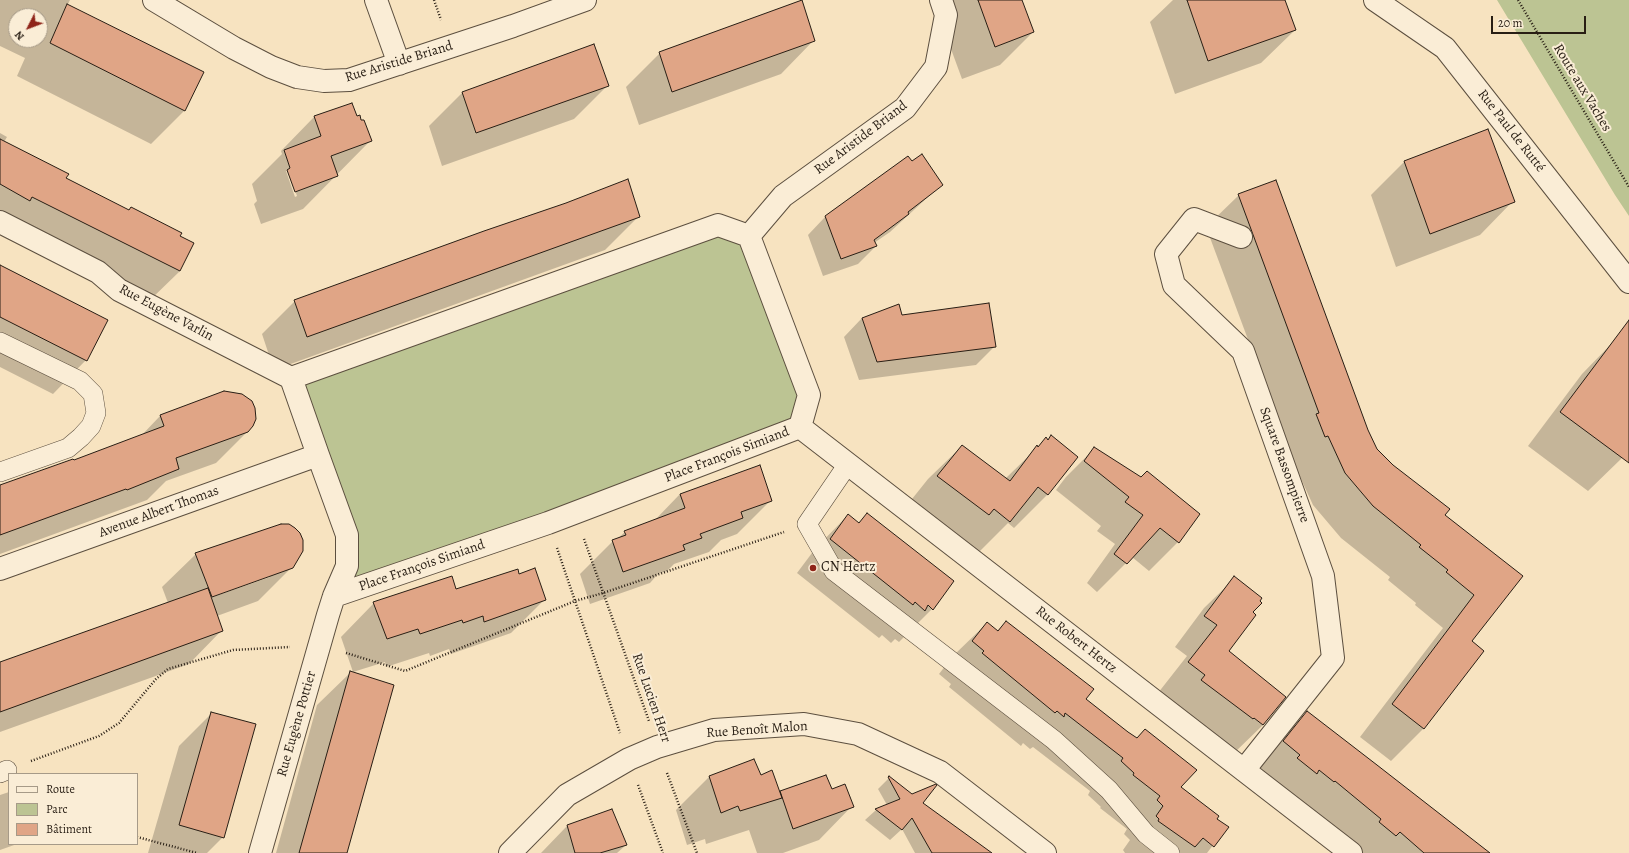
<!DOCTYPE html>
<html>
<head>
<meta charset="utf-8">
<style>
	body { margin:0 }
	#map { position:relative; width:1629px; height:853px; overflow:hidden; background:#f7e3c0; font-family:Alegreya,serif }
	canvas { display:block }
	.legend { position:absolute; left:8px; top:773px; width:130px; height:72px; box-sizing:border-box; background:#faedd6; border:1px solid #a69a88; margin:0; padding:5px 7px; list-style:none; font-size:12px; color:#281e14 }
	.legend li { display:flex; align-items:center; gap:8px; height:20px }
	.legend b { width:20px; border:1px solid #a69a88 }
	.north { position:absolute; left:8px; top:8px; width:40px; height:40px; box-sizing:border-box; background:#faedd6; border:1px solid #a69a88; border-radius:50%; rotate:228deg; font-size:11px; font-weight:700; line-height:16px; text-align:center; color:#281e14 }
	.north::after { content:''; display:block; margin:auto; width:14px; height:18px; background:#8f2418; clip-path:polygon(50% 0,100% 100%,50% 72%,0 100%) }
	.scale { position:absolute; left:1491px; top:16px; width:95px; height:18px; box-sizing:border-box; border:2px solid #281e14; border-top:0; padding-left:5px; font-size:12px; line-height:14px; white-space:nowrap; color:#281e14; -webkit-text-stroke:3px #faedd6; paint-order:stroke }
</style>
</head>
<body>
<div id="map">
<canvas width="1629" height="853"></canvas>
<ul class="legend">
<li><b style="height:5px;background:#faedd6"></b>Route</li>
<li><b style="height:11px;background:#bcc493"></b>Parc</li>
<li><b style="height:11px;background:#e0a586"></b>Bâtiment</li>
</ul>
<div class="north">N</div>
<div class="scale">20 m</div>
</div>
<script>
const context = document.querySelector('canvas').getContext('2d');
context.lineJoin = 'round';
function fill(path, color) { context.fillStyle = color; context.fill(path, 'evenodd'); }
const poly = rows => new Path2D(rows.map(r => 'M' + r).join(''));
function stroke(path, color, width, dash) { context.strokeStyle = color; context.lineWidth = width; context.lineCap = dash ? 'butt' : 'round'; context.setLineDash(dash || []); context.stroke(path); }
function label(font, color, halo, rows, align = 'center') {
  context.font = font + ' Alegreya,serif'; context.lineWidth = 4; context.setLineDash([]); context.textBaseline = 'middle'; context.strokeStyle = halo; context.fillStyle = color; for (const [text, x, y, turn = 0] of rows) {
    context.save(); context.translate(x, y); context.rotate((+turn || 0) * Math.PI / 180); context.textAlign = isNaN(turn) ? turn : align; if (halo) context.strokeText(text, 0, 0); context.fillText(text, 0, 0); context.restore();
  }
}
const green = poly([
	[1497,0,1629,0,1629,216,1615,195],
	[718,225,749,236,809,395,800,427,334,596,347,566,291,378]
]);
const shadow = poly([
	[0,0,70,0,67,6,203,72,184,111,151,144,17,76,25,58,0,46],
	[16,16,40,16,40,40,16,40],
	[933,0,1021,0,1033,32,1000,65,962,79],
	[1173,0,1284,0,1295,30,1261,63,1175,94,1150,22],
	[814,40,781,74,639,125,626,87,660,53],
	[593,46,607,86,574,119,442,166,429,126,462,93],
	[352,104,356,117,361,122,370,141,303,209,261,224,254,204,257,201,252,184,282,154,281,151,314,117],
	[288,169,297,196,295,197,286,171],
	[0,133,7,137,4,142,65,178,179,237,180,271,146,304,0,232],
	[1404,162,1513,201,1480,235,1396,267,1371,195],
	[912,163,941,185,890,232,874,243,876,246,858,264,823,276,808,235,825,217],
	[1239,195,1367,430,1376,450,1443,515,1521,576,1471,642,1482,651,1423,729,1391,761,1360,737,1443,628,1415,605,1416,603,1388,580,1390,577,1341,538,1313,505,1296,468,1206,227],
	[639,216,605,250,274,370,262,334,295,301],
	[0,267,86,360,53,394,0,367],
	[898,306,901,316,995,346,976,365,859,380,844,337,862,318],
	[1615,340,1629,351,1629,448,1622,458,1588,491,1528,446,1582,374],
	[160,416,247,432,216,463,166,481,147,500,0,554,0,486,73,462,140,437],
	[1046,439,1077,458,1047,495,1014,528,1008,523,976,555,904,509,928,479,962,446,1005,479],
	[1094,449,1178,542,1149,571,1132,557,1097,592,1087,583,1115,544,1097,531,1101,526,1056,490,1066,477],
	[680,494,771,500,737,534,721,540,709,552,674,564,667,571,658,574,650,583,590,604,580,574,613,541,617,539,625,532,654,521],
	[848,515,858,523,867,515,953,581,932,609,899,642,895,639,891,643,882,635,879,638,797,573,815,549],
	[196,554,292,567,258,601,217,616,222,630,189,664,0,732,0,664,168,603,162,587],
	[270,575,270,577,207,599,207,598],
	[1235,578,1252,612,1227,651,1285,697,1263,725,1232,755,1158,693,1187,656,1175,647,1204,608],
	[456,590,544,600,511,633,451,654,449,649,430,656,429,653,386,667,385,662,353,672,341,637,374,603],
	[1006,622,1084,699,1180,787,1216,819,1227,827,1207,853,1125,853,1123,850,1130,840,1124,834,1127,829,1100,808,1101,807,1088,795,1090,791,1033,747,1030,749,1023,743,1021,746,949,687,951,684,939,674,953,656,987,623,997,631],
	[351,672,346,853,276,853,317,705],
	[212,713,223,837,207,853,148,853,179,746],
	[1307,713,1488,853,1348,853,1250,775,1274,746],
	[760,776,780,793,832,790,852,806,819,840,783,853,757,853,749,830,706,844,705,839,687,845,676,810,709,777],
	[889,778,988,853,915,853,902,829,890,840,865,820,876,810,887,805,878,789],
	[9,792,9,844,17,844,0,850,0,795],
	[567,826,626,845,617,853,541,853]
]);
const building = poly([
	[802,0,815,41,672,92,659,52,802,0],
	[978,0,1022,0,1034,32,995,47,978,0],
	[1187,0,1285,0,1296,30,1208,61,1187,0],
	[67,4,204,72,185,111,50,43,67,4],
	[594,44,609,86,476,133,462,92,594,44],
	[352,103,357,116,360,115,361,120,364,120,372,141,331,156,338,176,295,192,287,170,290,168,284,150,321,136,314,116,352,103],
	[1488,129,1515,202,1430,234,1404,161,1488,129],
	[0,139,69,174,66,178,129,210,131,207,182,233,180,236,194,243,180,271,32,197,30,201,0,184,0,139],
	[922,154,943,185,908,212,909,214,874,240,877,246,841,259,825,216,908,156,912,161,922,154],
	[628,179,640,217,307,337,294,300,484,231,566,203,628,179],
	[1276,180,1368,430,1377,449,1393,465,1450,509,1445,515,1523,576,1472,641,1484,651,1424,729,1392,704,1474,595,1446,572,1448,570,1419,547,1421,545,1373,506,1345,473,1328,436,1325,437,1316,414,1319,413,1238,194,1276,180],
	[0,265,108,320,87,361,0,317,0,265],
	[989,303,996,347,877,362,862,318,899,304,902,315,989,303],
	[1629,320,1629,463,1560,412,1629,320],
	[224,391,242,394,252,401,255,408,256,419,253,426,248,432,176,458,179,469,127,490,126,489,0,535,0,485,73,459,74,460,164,426,160,415,224,391],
	[1051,435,1078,457,1048,495,1038,487,1010,522,994,509,989,515,937,476,962,445,1010,481,1037,445,1038,447,1046,437,1048,440,1051,435],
	[1094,447,1141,477,1147,471,1200,514,1179,543,1160,528,1127,564,1114,554,1143,515,1125,502,1129,497,1084,461,1094,447],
	[760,465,772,501,741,512,743,518,700,534,702,538,683,545,685,550,623,572,612,540,626,535,624,531,685,508,680,494,760,465],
	[867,513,954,581,933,610,928,605,925,611,915,602,913,605,830,539,848,514,859,523,867,513],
	[281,524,289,524,295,528,300,533,303,540,303,551,293,568,212,597,195,553,281,524],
	[535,568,546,600,484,622,483,616,463,623,462,620,420,634,418,629,387,639,373,602,452,576,456,589,518,569,519,574,535,568],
	[1234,576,1262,598,1260,601,1262,603,1253,612,1256,615,1229,651,1286,697,1263,725,1254,718,1253,719,1201,680,1205,675,1188,662,1217,625,1204,616,1234,576],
	[208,588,223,631,0,712,0,662,208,588],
	[1006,621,1094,689,1086,699,1128,732,1137,738,1145,729,1197,770,1181,787,1219,816,1217,819,1229,827,1214,847,1203,838,1195,847,1158,821,1159,819,1156,816,1163,806,1157,800,1160,796,1133,775,1134,773,1121,761,1123,758,1065,713,1064,717,1057,711,1055,713,982,653,984,651,972,641,987,622,998,631,1006,621],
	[350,671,394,685,347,853,299,853,350,671],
	[1307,711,1377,765,1490,853,1424,853,1400,832,1396,836,1379,822,1381,819,1335,781,1334,782,1319,770,1317,774,1297,758,1300,755,1283,741,1307,711],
	[211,712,256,724,224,838,179,825,211,712],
	[754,759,761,775,772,770,782,798,740,811,738,806,721,813,709,776,754,759],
	[826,775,832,789,845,784,854,807,793,829,780,791,826,775],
	[889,776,912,794,936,784,937,785,923,803,992,853,932,853,912,818,902,830,875,809,900,799,888,777,889,776],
	[612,809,627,845,600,853,575,853,567,825,612,809]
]);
const path = poly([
	[434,0,441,20],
	[1518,0,1629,187],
	[584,539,649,721],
	[557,548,620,733],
	[346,653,405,671,575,601,603,593,784,532],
	[31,761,99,736,119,723,156,679,168,669,233,650,290,647],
	[667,773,697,853],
	[638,785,663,853],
	[137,837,197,853]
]);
const lane = poly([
	[0,342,80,381,93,394,96,413,91,426,81,437,68,448,0,472],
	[848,464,807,524,834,571,1054,740,1109,790,1146,834,1170,853],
	[0,773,7,770]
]);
const street = poly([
	[154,0,234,48,271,67,297,77,324,81,349,80,513,26,585,0],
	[376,0,399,64],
	[1375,0,1445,48,1629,282],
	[0,222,98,272,119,290,291,378],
	[749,236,783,196,905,108,936,67,946,15,941,0],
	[749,236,809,395,800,427],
	[1241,237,1194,219,1166,254,1174,285,1243,351,1323,576,1333,658,1244,770],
	[291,378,718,225,749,236],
	[800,427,1351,853],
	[0,569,318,455],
	[334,596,548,523,800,427],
	[260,853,328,615,334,596,347,566,347,535,318,455,291,378],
	[510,853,567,795,629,759,657,747,714,730,804,724,858,734,940,772,1045,853]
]);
const markers = [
	[813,568,4,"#8f2418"]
];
const streetNames = [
	["Rue Aristide Briand",399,62,-17],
	["Route aux Vaches",1582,88,59],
	["Rue Paul de Rutté",1511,131,52],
	["Rue Aristide Briand",861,138,-37],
	["Rue Eugène Varlin",166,313,28],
	["Place François Simiand",727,455,-21],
	["Square Bassompierre",1284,465,70],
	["Avenue Albert Thomas",159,512,-20],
	["Place François Simiand",422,566,-19],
	["Rue Robert Hertz",1076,640,38],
	["Rue Lucien Herr",651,698,71],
	["Rue Eugène Pottier",297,724,-74],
	["Rue Benoît Malon",757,730,-4]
];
const poiNames = [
	["CN Hertz",821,568]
];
fill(green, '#bcc493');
fill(shadow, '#0003');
fill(building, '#e0a586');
stroke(building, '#281e14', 1);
stroke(lane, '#5c4f3f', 20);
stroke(street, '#5c4f3f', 24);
stroke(path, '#281e14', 2.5, [1, 2]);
stroke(lane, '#faedd6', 19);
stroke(street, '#faedd6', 22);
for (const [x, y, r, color] of markers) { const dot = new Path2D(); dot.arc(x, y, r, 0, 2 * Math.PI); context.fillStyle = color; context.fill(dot); stroke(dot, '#faedd6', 1.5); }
label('14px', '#281e14', '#faedd6', streetNames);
label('14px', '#281e14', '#faedd6', poiNames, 'left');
</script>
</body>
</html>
